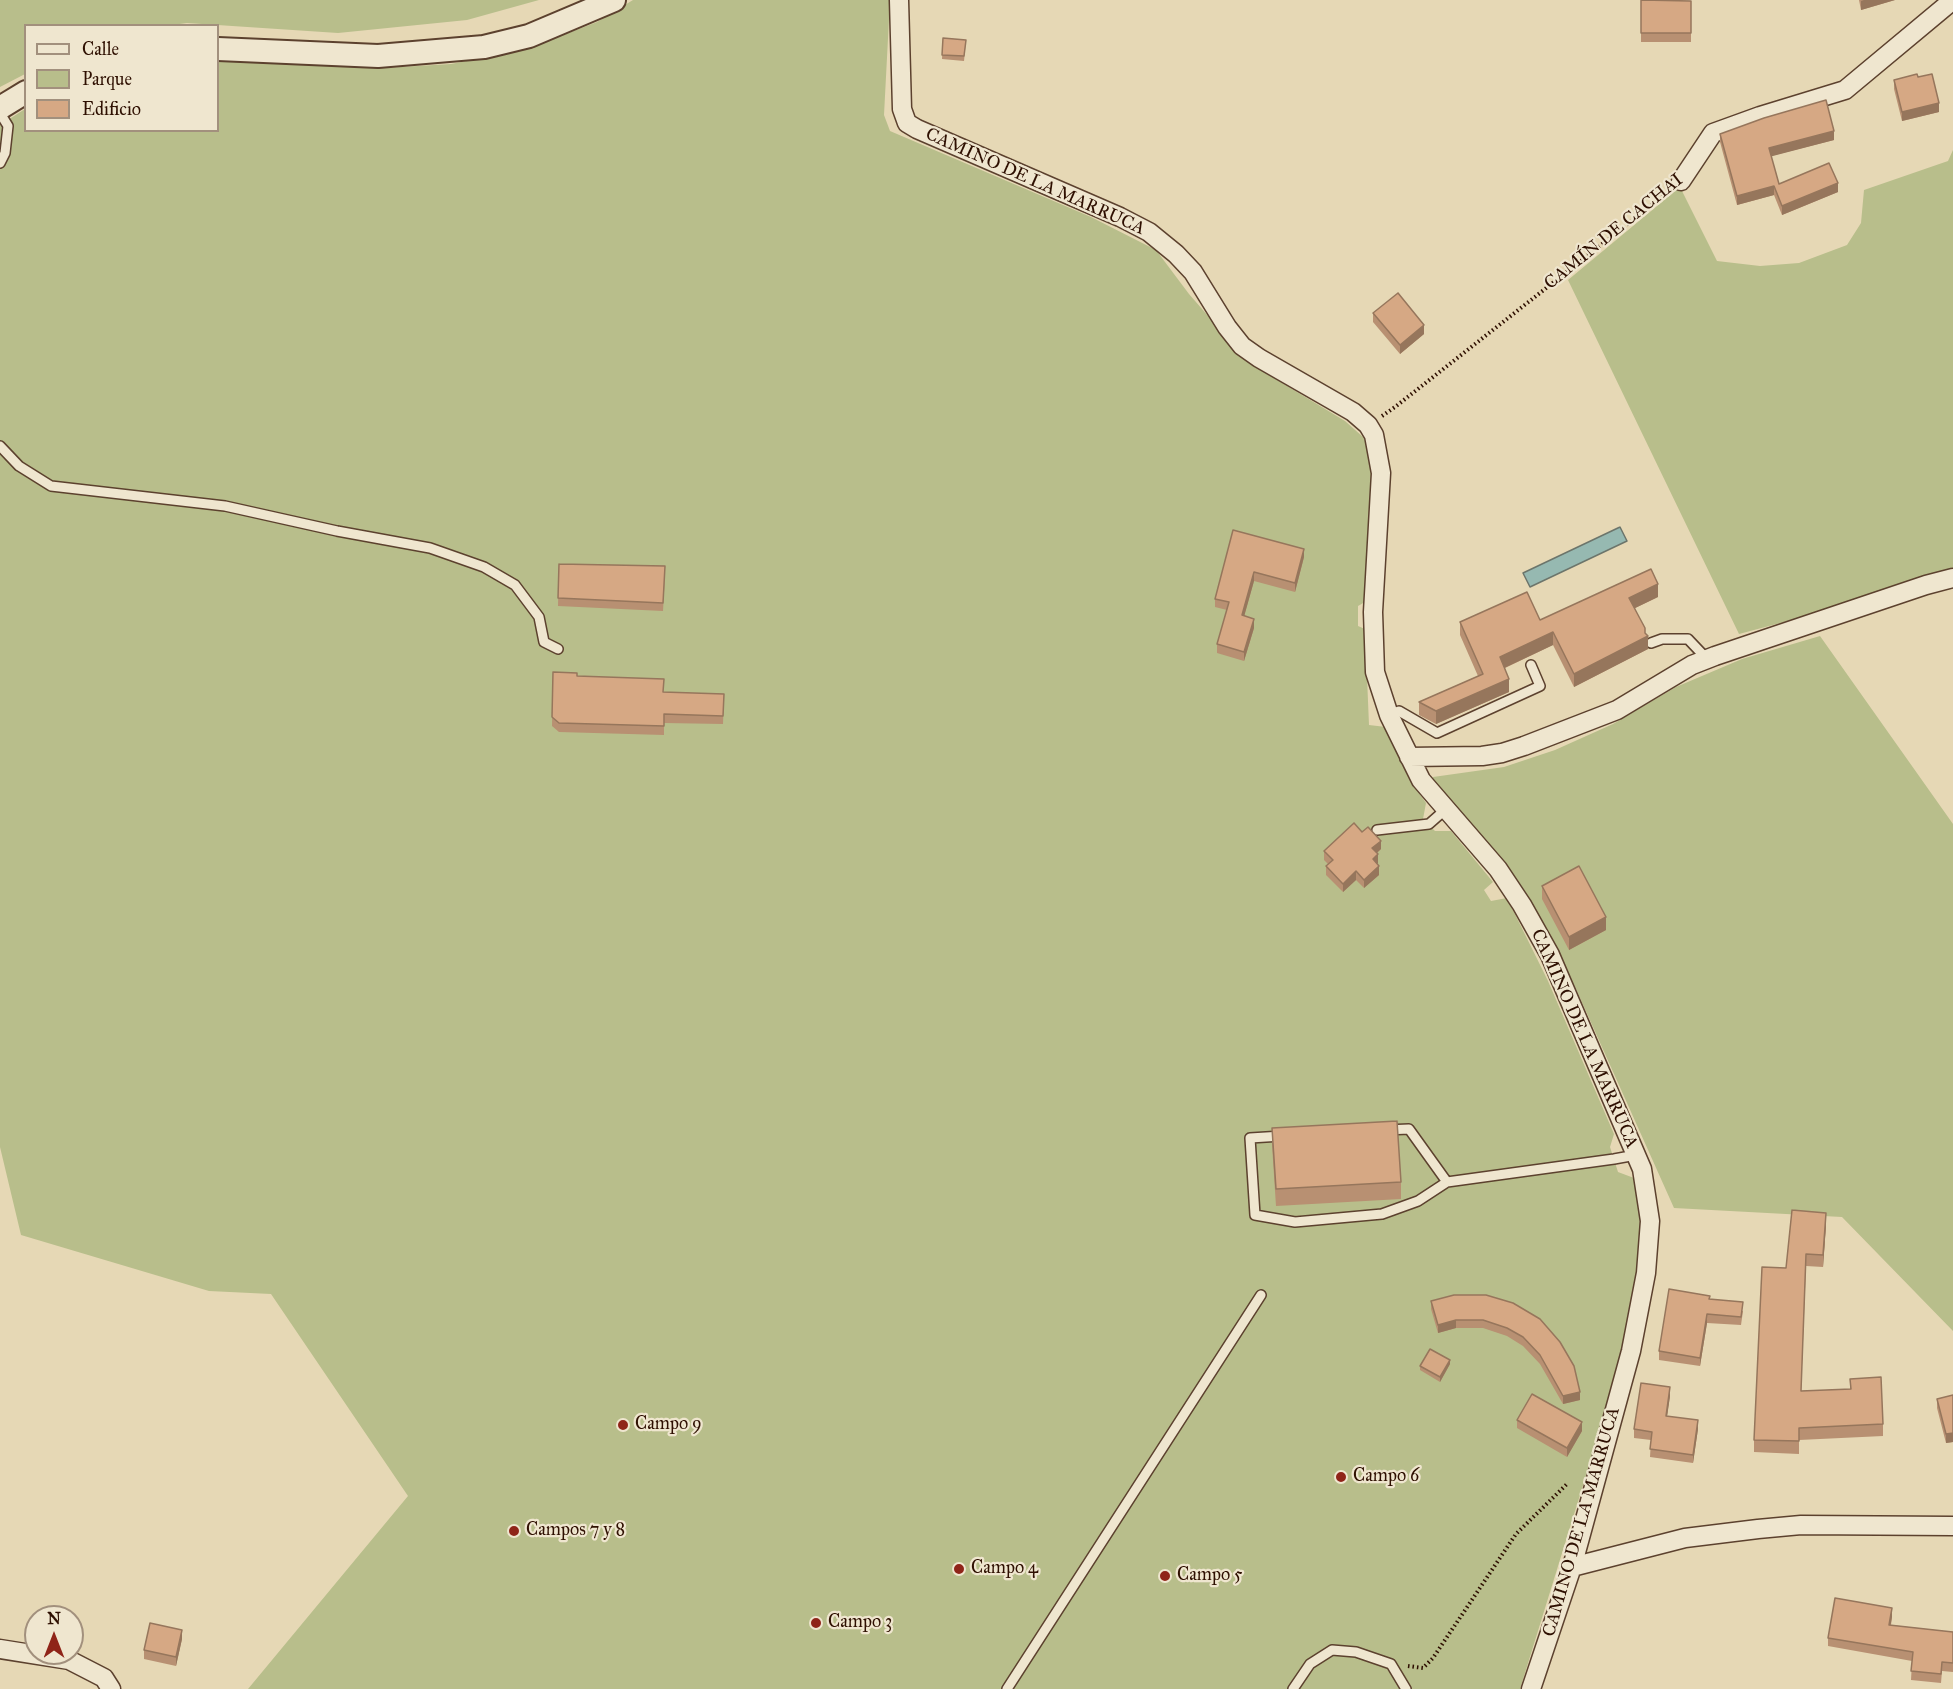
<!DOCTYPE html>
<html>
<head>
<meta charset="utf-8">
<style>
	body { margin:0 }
	#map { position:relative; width:1953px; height:1689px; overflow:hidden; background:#e6d8b5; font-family:"IM FELL Great Primer",serif }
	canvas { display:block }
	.legend { position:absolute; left:24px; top:24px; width:195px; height:108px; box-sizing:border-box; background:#efe6cf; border:2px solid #a2907d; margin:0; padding:8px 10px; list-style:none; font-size:18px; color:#2e0f01 }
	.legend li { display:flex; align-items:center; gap:12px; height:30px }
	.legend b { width:30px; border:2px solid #a2907d }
	.north { position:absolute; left:24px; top:1605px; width:60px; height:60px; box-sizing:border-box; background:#efe6cf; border:2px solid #a2907d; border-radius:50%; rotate:0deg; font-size:16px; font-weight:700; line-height:24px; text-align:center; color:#2e0f01 }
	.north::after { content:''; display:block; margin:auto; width:21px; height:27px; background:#8f2418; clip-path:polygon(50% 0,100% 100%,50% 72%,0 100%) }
</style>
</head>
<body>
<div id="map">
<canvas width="1953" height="1689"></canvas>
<ul class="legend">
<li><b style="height:8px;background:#efe6cf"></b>Calle</li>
<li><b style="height:16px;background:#b8be8b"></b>Parque</li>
<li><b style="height:16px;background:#d6a884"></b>Edificio</li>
</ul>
<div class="north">N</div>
</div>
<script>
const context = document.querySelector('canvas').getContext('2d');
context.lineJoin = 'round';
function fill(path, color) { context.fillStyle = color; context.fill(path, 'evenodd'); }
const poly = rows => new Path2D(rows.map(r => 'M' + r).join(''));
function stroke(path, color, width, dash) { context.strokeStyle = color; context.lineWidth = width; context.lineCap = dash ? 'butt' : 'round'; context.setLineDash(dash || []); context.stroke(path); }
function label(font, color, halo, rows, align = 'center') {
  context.font = font + ' "IM FELL Great Primer",serif'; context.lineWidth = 4.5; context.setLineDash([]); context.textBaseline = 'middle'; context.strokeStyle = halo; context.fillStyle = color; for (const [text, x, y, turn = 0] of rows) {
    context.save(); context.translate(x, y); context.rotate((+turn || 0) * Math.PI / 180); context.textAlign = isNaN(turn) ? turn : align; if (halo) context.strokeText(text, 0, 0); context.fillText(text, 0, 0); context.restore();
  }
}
const green = poly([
	[0,0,539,0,467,20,338,33,187,23,165,26,26,26,25,74,0,87],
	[633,0,890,0,884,115,890,131,1091,217,1156,250,1189,294,1249,363,1345,421,1363,437,1371,452,1372,469,1365,602,1358,606,1358,626,1365,629,1369,725,1386,727,1409,779,1426,803,1423,819,1435,831,1451,831,1493,882,1484,890,1491,901,1507,898,1548,981,1614,1134,1610,1147,1618,1172,1634,1178,1643,1224,1636,1305,1627,1343,1520,1689,248,1689,408,1496,271,1294,209,1291,21,1235,0,1147,0,125,25,109,26,130,218,130,218,61,384,68,451,64,527,49,597,22],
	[1953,150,1953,577,1739,634,1568,280,1680,187,1717,261,1760,266,1799,263,1847,245,1861,223,1864,190,1948,161],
	[1820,636,1953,824,1953,1331,1842,1217,1674,1208,1576,989,1526,896,1433,785,1433,777,1504,767,1555,750,1613,724,1676,687,1742,659]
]);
const water = poly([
	[1620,527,1627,541,1530,587,1523,573,1620,527]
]);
const path = poly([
	[1382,416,1395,407,1667,193],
	[1408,1666,1423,1668,1433,1658,1516,1534,1568,1483]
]);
const service = poly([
	[0,113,8,126,5,153,0,163],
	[0,446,19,466,51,486,225,506,337,531,430,548,484,567,515,585,539,617,544,642,558,649],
	[1651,643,1662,639,1688,639,1707,659],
	[1389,715,1399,711,1437,733,1540,686,1531,665],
	[1377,830,1429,824,1446,809],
	[1386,1130,1409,1129,1447,1182,1614,1159,1636,1155],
	[1282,1136,1250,1138,1255,1215,1295,1222,1382,1214,1418,1201,1447,1182],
	[1007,1689,1261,1295],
	[1293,1689,1310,1664,1332,1650,1356,1652,1391,1664,1406,1689]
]);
const minor = poly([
	[899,0,902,109,907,123,917,129,1120,217,1149,232,1176,254,1193,272,1227,327,1242,346,1259,358,1353,412,1368,425,1374,435,1381,473,1373,612,1375,672,1389,715,1421,780,1498,869,1522,905,1550,955,1642,1169,1650,1221,1646,1273,1631,1351,1572,1567,1531,1689],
	[1681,181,1713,133,1760,116,1845,90,1953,0],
	[1409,757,1482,756,1502,753,1524,746,1617,710,1692,665,1715,656,1926,585,1953,578],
	[1572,1567,1685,1538,1758,1529,1801,1525,1953,1526],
	[0,1649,69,1660,104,1678,111,1689]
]);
const tertiary = poly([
	[218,49,378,56,484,47,529,36,614,0],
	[0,108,26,92]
]);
const wall = poly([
	[1641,0,1691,1,1691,42,1641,42],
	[1859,0,1895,0,1861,10],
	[943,38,966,40,964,61,942,59],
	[1918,77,1939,112,1902,121,1894,89,1894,80],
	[1720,134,1834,140,1771,156,1779,184,1838,192,1782,215,1774,195,1737,205,1720,142],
	[1373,313,1424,334,1400,354,1373,322],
	[1233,530,1304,557,1295,592,1254,581,1244,616,1254,628,1244,661,1217,653,1217,644,1227,610,1215,607,1215,599],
	[559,564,665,574,663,611,558,606],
	[1658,597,1635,608,1645,633,1648,649,1574,687,1553,645,1505,668,1509,692,1436,724,1419,715,1419,702,1478,676,1460,635,1460,622,1540,620],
	[553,672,663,692,724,694,723,724,664,723,664,735,559,732,552,726],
	[1362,832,1381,849,1377,853,1378,863,1377,864,1379,875,1364,888,1356,880,1343,892,1326,875,1326,866,1328,864,1324,860,1324,851],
	[1542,886,1606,930,1569,950,1542,899],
	[1272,1128,1401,1182,1401,1199,1276,1206,1272,1145],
	[1826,1225,1823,1267,1806,1266,1801,1391,1850,1389,1850,1379,1883,1424,1883,1436,1799,1440,1799,1454,1754,1452,1754,1440,1786,1268],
	[1486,1295,1580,1400,1563,1404,1540,1364,1523,1346,1507,1336,1483,1328,1456,1328,1438,1333,1431,1309,1431,1301],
	[1710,1299,1743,1311,1741,1325,1707,1323,1700,1366,1659,1360,1659,1351],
	[1450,1364,1440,1382,1420,1370,1420,1366],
	[1953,1395,1953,1442,1946,1443,1937,1408,1937,1399],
	[1670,1396,1667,1416,1698,1429,1693,1463,1650,1457,1651,1440,1634,1438,1634,1429],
	[1517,1420,1582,1431,1567,1457,1517,1428],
	[1892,1617,1891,1625,1953,1632,1953,1672,1942,1671,1941,1683,1911,1680,1912,1661,1828,1646,1828,1638],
	[182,1639,176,1666,144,1659,144,1650]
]);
const shadedWall = poly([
	[1864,0,1895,0,1861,10,1861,1],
	[1939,103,1939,112,1902,121,1902,112],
	[1834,131,1834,140,1769,157,1769,148],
	[1838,183,1838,192,1782,215,1782,206],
	[1774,186,1774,195,1737,205,1737,196],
	[1424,325,1424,334,1400,354,1400,345],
	[1304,549,1304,557,1295,592,1295,583],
	[1254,572,1254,581,1242,624,1242,615],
	[1658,584,1658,597,1629,611,1629,598],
	[1254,619,1254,628,1244,661,1244,652],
	[1553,632,1553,645,1500,670,1500,657],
	[1648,636,1648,649,1574,687,1574,674],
	[1509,679,1509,692,1436,724,1436,711],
	[1381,841,1381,849,1372,857,1372,848],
	[1378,854,1378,863,1373,868,1373,859],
	[1379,866,1379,875,1364,888,1364,880],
	[1356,871,1356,880,1343,892,1343,884],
	[1606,917,1606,930,1569,950,1569,937],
	[1826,1213,1826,1225,1823,1267,1823,1255],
	[1707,1314,1707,1323,1700,1366,1700,1358],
	[1456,1320,1456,1328,1438,1333,1438,1325],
	[1450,1360,1450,1364,1440,1382,1440,1377],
	[1670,1387,1670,1396,1666,1424,1666,1416],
	[1580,1392,1580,1400,1563,1404,1563,1396],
	[1698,1420,1698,1429,1693,1463,1693,1455],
	[1582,1422,1582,1431,1567,1457,1567,1448],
	[1953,1433,1953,1442,1946,1443,1946,1434],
	[1892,1608,1892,1617,1889,1633,1889,1625],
	[182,1630,182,1639,176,1666,176,1657]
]);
const building = poly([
	[1641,0,1691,1,1691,33,1641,33,1641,0],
	[943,38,966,40,964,56,942,55,943,38],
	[1917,74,1918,77,1932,74,1939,103,1902,112,1894,80,1917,74],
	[1826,100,1834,131,1769,148,1779,184,1829,163,1838,183,1782,206,1774,186,1737,196,1720,134,1764,118,1826,100],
	[1398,293,1424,325,1400,345,1373,313,1398,293],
	[1233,530,1304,549,1295,583,1254,572,1242,615,1254,619,1244,652,1217,644,1229,602,1215,599,1233,530],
	[559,564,665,566,663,603,558,598,559,564],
	[1651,569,1658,584,1629,598,1645,628,1645,633,1648,636,1574,674,1553,632,1500,657,1509,679,1436,711,1419,702,1483,674,1460,622,1527,592,1540,620,1651,569],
	[553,672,577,673,577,676,664,679,663,692,724,694,723,716,664,714,664,726,559,723,552,717,553,672],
	[1354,823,1362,832,1368,827,1381,841,1372,848,1378,854,1373,859,1379,866,1364,880,1356,871,1343,884,1326,866,1333,860,1324,851,1354,823],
	[1579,866,1606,917,1569,937,1542,886,1579,866],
	[1397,1121,1401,1182,1276,1189,1272,1128,1397,1121],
	[1792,1210,1826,1213,1823,1255,1806,1254,1801,1391,1851,1389,1850,1379,1881,1377,1883,1424,1799,1428,1799,1441,1754,1440,1762,1267,1786,1268,1792,1210],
	[1669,1289,1710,1296,1709,1299,1743,1302,1741,1317,1707,1314,1700,1358,1659,1351,1669,1289],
	[1454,1295,1486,1295,1513,1303,1540,1319,1560,1342,1574,1366,1580,1392,1563,1396,1540,1355,1523,1337,1507,1328,1483,1320,1456,1320,1438,1325,1431,1301,1454,1295],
	[1430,1349,1450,1360,1440,1377,1420,1366,1430,1349],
	[1641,1383,1670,1387,1666,1416,1698,1420,1693,1455,1650,1449,1652,1432,1634,1429,1641,1383],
	[1532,1394,1582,1422,1567,1448,1517,1420,1532,1394],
	[1953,1395,1953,1433,1946,1434,1937,1399,1953,1395],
	[1835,1598,1892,1608,1889,1625,1953,1632,1953,1663,1942,1662,1941,1674,1911,1671,1913,1652,1828,1638,1835,1598],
	[150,1623,182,1630,176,1657,144,1650,150,1623]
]);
const markers = [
	[623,1425,6,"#8f2418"],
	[1341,1477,6,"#8f2418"],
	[514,1531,6,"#8f2418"],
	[959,1569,6,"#8f2418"],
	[1165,1576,6,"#8f2418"],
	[816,1623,6,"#8f2418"]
];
const streetNames = [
	["CAMINO DE LA MARRUCA",1035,182,24],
	["CAMÍN DE CACHAI",1614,232,-39],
	["CAMINO DE LA MARRUCA",1584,1039,66],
	["CAMINO DE LA MARRUCA",1582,1522,-74]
];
const poiNames = [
	["Campo 9",635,1425],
	["Campo 6",1353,1477],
	["Campos 7 y 8",526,1531],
	["Campo 4",971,1569],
	["Campo 5",1177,1576],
	["Campo 3",828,1623]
];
fill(green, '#b8be8b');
fill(water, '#96b9b1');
stroke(water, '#6c756b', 1.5);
stroke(service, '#5c412e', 12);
stroke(minor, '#5c412e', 21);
stroke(tertiary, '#5c412e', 26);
stroke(path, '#2e0f01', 4, [1.5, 3]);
stroke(service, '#efe6cf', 9);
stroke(minor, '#efe6cf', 18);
stroke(tertiary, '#efe6cf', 22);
fill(wall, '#b89072');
fill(shadedWall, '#96765c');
fill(building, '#d6a884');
stroke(building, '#96765c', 1.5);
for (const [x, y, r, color] of markers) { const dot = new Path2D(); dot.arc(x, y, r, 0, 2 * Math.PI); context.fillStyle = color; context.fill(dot); stroke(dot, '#efe6cf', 2); }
label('18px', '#2e0f01', '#efe6cf', streetNames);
label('18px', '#2e0f01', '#efe6cf', poiNames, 'left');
</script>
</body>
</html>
